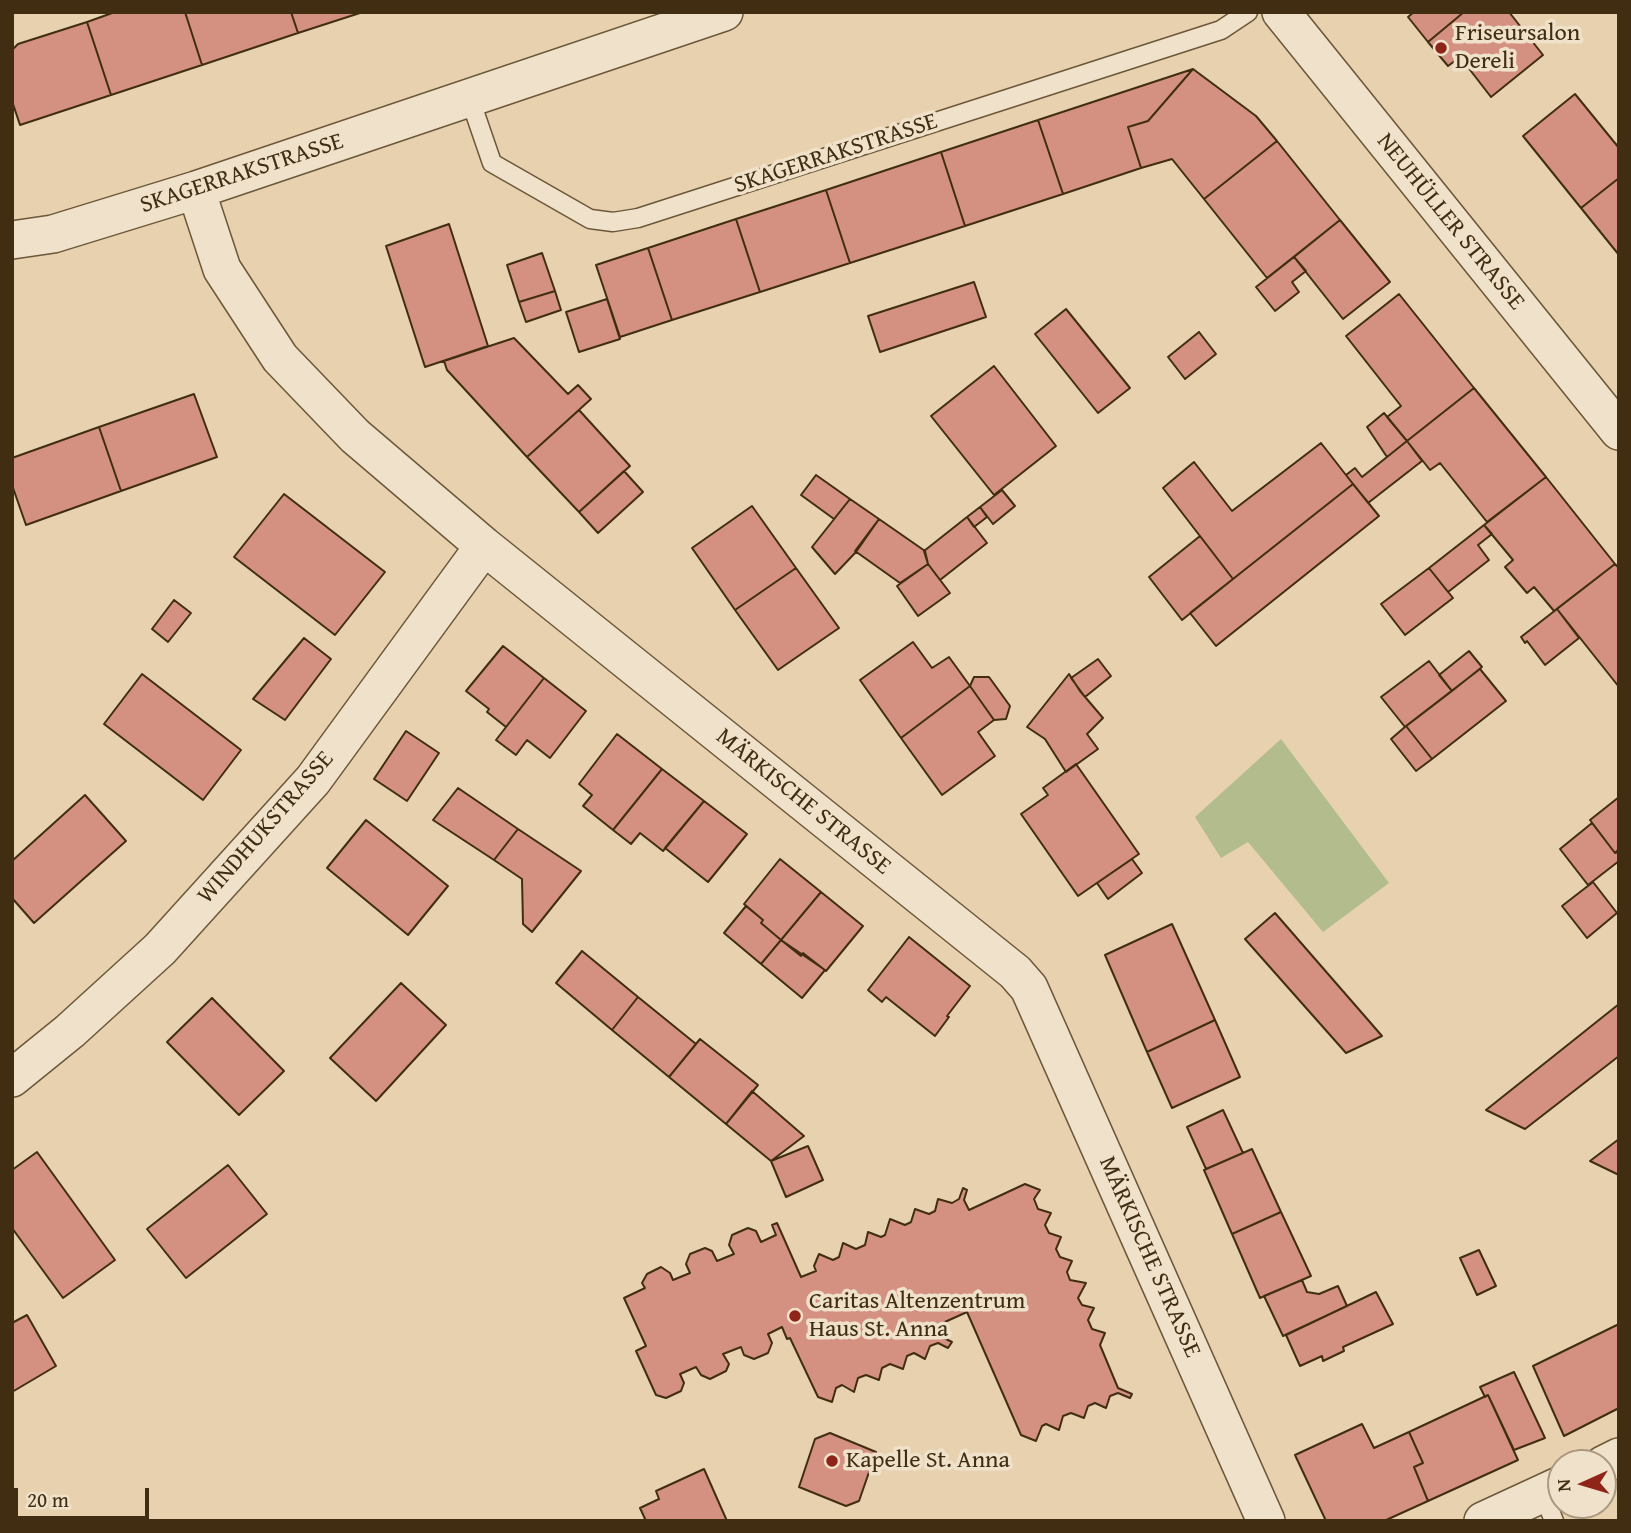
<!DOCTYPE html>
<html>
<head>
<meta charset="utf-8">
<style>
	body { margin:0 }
	#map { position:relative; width:1631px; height:1533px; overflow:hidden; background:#e8d1ae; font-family:"Gentium Book Plus",serif }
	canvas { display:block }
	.frame { position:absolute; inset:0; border:14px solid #412e12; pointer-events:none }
	.north { position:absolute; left:1547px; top:1449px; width:70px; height:70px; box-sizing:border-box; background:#f0e1ca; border:2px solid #aa9980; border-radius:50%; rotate:266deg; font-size:19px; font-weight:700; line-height:28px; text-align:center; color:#412e12 }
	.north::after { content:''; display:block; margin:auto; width:24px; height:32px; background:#8f2418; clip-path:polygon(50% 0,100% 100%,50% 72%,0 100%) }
	.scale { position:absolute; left:14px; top:1488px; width:135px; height:32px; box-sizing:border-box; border:4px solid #412e12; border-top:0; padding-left:9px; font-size:21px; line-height:24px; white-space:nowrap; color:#412e12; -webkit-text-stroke:5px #f0e1ca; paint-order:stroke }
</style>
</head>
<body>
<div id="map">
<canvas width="1631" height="1533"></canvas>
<div class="frame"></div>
<div class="north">N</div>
<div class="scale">20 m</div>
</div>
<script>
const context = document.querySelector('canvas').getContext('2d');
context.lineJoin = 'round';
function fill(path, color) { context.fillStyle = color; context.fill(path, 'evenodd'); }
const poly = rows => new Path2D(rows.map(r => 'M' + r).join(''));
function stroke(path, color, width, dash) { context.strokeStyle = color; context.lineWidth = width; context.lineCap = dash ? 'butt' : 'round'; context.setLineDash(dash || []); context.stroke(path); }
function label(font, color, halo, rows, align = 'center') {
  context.font = font + ' "Gentium Book Plus",serif'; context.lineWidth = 7; context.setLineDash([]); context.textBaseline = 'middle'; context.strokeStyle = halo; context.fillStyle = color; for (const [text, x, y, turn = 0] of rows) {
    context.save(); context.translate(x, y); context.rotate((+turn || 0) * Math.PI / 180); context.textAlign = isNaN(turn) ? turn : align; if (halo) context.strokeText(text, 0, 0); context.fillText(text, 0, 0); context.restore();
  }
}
const green = poly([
	[1281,739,1389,883,1323,932,1248,842,1221,858,1195,817]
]);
const building = poly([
	[115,12,185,12,202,65,111,95,87,22,115,12],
	[185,12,291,12,298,33,202,65,185,12],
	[291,12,363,12,298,33,291,12],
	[1414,12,1464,12,1428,42,1408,17,1414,12],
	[1464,12,1509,12,1543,55,1491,97,1460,57,1448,66,1428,42,1464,12],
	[87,22,111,95,20,125,12,101,12,50,18,44,87,22],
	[1193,69,1148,121,1128,127,1141,168,1063,194,1038,120,1193,69],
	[1193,69,1256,116,1277,141,1204,199,1172,159,1141,168,1128,127,1148,121,1193,69],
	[1575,94,1619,148,1619,178,1581,208,1523,136,1575,94],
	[1038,120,1063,194,965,226,941,152,1038,120],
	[1277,141,1340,220,1267,278,1204,199,1277,141],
	[941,152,965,226,850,263,826,190,941,152],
	[1619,178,1619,255,1581,208,1619,178],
	[826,190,850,263,760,292,736,219,826,190],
	[736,219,760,292,672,320,648,248,736,219],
	[1340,220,1390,282,1343,319,1294,257,1340,220],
	[449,224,488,346,425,367,386,246,449,224],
	[648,248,672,320,620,337,596,265,648,248],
	[542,253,555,291,519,302,507,265,542,253],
	[1294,257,1306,271,1292,282,1299,292,1275,311,1256,287,1294,257],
	[974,282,986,317,880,352,868,316,974,282],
	[555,291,561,310,526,322,519,302,555,291],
	[1399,294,1474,388,1407,441,1387,417,1401,406,1346,336,1399,294],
	[607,299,620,339,579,352,566,312,607,299],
	[1066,309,1130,388,1098,413,1035,334,1066,309],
	[1199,332,1216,354,1185,379,1168,357,1199,332],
	[514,338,568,394,578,385,591,399,527,457,447,370,444,361,514,338],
	[994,366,1056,446,994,495,931,416,994,366],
	[1474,388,1546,477,1487,522,1440,463,1430,470,1407,441,1474,388],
	[194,394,217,457,121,491,99,427,194,394],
	[579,410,630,466,579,512,527,457,579,410],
	[1384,413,1407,441,1387,457,1367,427,1384,413],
	[99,427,121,491,26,525,12,485,12,458,99,427],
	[1407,441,1422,461,1368,503,1346,475,1355,468,1362,477,1407,441],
	[1321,443,1353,484,1233,579,1163,488,1194,462,1232,511,1321,443],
	[624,471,643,492,598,533,579,512,624,471],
	[816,475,850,499,834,519,801,495,816,475],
	[1546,477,1615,564,1554,611,1534,587,1527,593,1505,567,1513,560,1484,525,1546,477],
	[1353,484,1379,516,1216,646,1190,613,1353,484],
	[1002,490,1015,506,993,524,980,507,1002,490],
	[284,494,385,572,335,635,234,557,284,494],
	[850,499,879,519,856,552,835,574,812,547,850,499],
	[752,506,796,568,735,610,692,548,752,506],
	[980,507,987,517,974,527,967,517,980,507],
	[967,517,987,543,940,580,928,564,924,551,967,517],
	[879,519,925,551,928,564,900,583,855,551,879,519],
	[1484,525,1492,534,1478,545,1489,560,1448,592,1429,568,1484,525],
	[1200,536,1233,579,1182,620,1149,577,1200,536],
	[928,564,950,593,918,616,897,586,928,564],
	[1615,564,1619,568,1619,687,1557,609,1615,564],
	[796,568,839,628,778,670,735,610,796,568],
	[1429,568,1453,598,1405,635,1381,604,1429,568],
	[174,600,191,613,168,642,152,629,174,600],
	[1557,609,1579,638,1545,665,1527,641,1525,643,1521,637,1557,609],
	[304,638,331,659,285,720,253,699,304,638],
	[913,642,932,668,949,657,970,686,901,738,860,680,913,642],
	[503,646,544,678,506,727,487,712,489,709,466,691,503,646],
	[1469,651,1482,667,1452,691,1439,675,1469,651],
	[1098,659,1111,676,1085,697,1071,678,1098,659],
	[1429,661,1452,691,1405,727,1381,697,1429,661],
	[1480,669,1506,701,1432,759,1406,726,1480,669],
	[142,674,241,750,203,800,104,724,142,674],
	[1069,674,1080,691,1103,718,1087,734,1098,749,1066,772,1045,739,1027,727,1069,674],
	[974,677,989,677,1010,706,1006,719,994,720,970,686,974,677],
	[544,678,586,711,550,758,527,740,516,755,496,740,544,678],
	[970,686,994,720,978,732,995,756,942,795,901,738,970,686],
	[1406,726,1432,759,1416,771,1391,739,1406,726],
	[406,731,439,753,407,801,374,779,406,731],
	[617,734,662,769,613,830,583,806,592,795,579,784,617,734],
	[1076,764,1139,854,1078,896,1021,814,1048,795,1043,788,1076,764],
	[662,769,704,801,663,851,640,833,631,844,613,830,662,769],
	[458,788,518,829,494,860,433,820,458,788],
	[85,795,126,841,34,923,12,898,12,861,85,795],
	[1619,797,1619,849,1615,853,1590,820,1619,797],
	[704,801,747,834,708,882,665,848,704,801],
	[366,820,448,886,408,935,327,868,366,820],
	[1592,823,1615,853,1619,851,1619,861,1588,885,1560,849,1592,823],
	[518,829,581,871,532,932,523,924,522,879,494,860,518,829],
	[780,859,821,892,781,940,761,923,763,920,744,904,780,859],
	[1132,859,1142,873,1108,899,1097,883,1132,859],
	[1593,882,1617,913,1587,938,1562,906,1593,882],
	[821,892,863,926,826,971,803,953,801,956,781,940,821,892],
	[746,906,763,920,761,923,781,940,761,964,724,933,746,906],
	[1275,913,1382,1036,1346,1053,1245,939,1275,913],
	[1172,924,1215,1020,1147,1052,1105,955,1172,924],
	[909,937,970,986,947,1016,949,1017,935,1036,886,997,882,1002,868,990,909,937],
	[781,940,825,970,802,998,761,964,781,940],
	[582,951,638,997,612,1030,556,983,582,951],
	[401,983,446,1025,376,1101,330,1058,401,983],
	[638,997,696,1044,669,1077,612,1030,638,997],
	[212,998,284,1071,239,1115,167,1042,212,998],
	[1619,1004,1619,1056,1525,1129,1486,1110,1619,1004],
	[1215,1020,1240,1077,1172,1108,1147,1052,1215,1020],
	[700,1039,758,1085,726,1124,669,1077,700,1039],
	[752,1091,804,1136,771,1161,726,1124,752,1091],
	[1223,1110,1243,1153,1206,1169,1187,1127,1223,1110],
	[1619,1139,1619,1175,1590,1161,1619,1139],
	[808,1146,823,1180,786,1197,771,1161,808,1146],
	[1252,1149,1281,1212,1232,1234,1204,1170,1252,1149],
	[37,1152,115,1260,63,1298,12,1228,12,1170,37,1152],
	[228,1165,267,1214,186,1278,147,1229,228,1165],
	[1025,1184,1040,1190,1034,1199,1038,1209,1051,1213,1045,1225,1049,1233,1061,1237,1056,1249,1060,1257,1072,1261,1067,1272,1070,1280,1086,1283,1078,1298,1082,1305,1094,1308,1088,1320,1092,1329,1105,1333,1100,1345,1118,1388,1132,1394,1130,1398,1118,1393,1110,1396,1106,1408,1095,1403,1088,1406,1084,1418,1071,1413,1063,1416,1059,1430,1046,1424,1042,1426,1036,1441,1021,1435,967,1312,936,1326,940,1336,952,1342,948,1348,938,1343,930,1346,925,1359,914,1353,907,1356,903,1369,890,1364,882,1368,879,1380,866,1375,858,1378,854,1392,842,1385,836,1388,832,1402,818,1397,790,1338,787,1339,782,1327,768,1334,772,1343,768,1353,754,1359,744,1355,741,1347,723,1354,729,1364,726,1371,710,1379,701,1375,696,1367,680,1374,684,1383,681,1391,666,1398,656,1395,636,1351,646,1346,624,1298,645,1288,642,1283,647,1274,661,1267,670,1273,673,1280,690,1273,686,1264,690,1254,705,1248,712,1251,717,1261,734,1254,729,1245,732,1235,748,1228,756,1231,761,1242,776,1235,772,1225,777,1223,801,1277,816,1271,814,1266,819,1254,833,1260,839,1257,843,1243,856,1249,865,1245,868,1232,881,1237,885,1235,890,1219,905,1225,911,1222,915,1209,929,1214,935,1211,938,1199,952,1203,959,1199,963,1188,967,1190,964,1200,969,1210,1025,1184],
	[1281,1212,1311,1276,1260,1298,1232,1234,1281,1212],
	[1479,1250,1496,1286,1477,1295,1460,1258,1479,1250],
	[1302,1280,1307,1292,1319,1294,1338,1286,1347,1306,1283,1336,1264,1296,1302,1280],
	[1376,1292,1393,1324,1343,1347,1344,1351,1323,1361,1322,1356,1300,1366,1286,1335,1376,1292],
	[27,1315,56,1366,12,1392,12,1323,27,1315],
	[1619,1324,1619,1408,1564,1436,1533,1366,1619,1324],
	[1514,1372,1545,1438,1514,1450,1488,1395,1485,1397,1480,1387,1514,1372],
	[1488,1395,1518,1460,1428,1501,1414,1467,1423,1463,1409,1432,1488,1395],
	[1362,1424,1374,1448,1409,1432,1423,1463,1414,1467,1428,1501,1384,1521,1326,1521,1295,1455,1362,1424],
	[830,1433,876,1452,859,1501,846,1506,799,1487,815,1439,830,1433],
	[704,1469,727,1521,646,1521,640,1508,659,1499,656,1491,704,1469]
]);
const lane = poly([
	[470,99,492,163,590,219,613,222,638,218,1221,30,1248,12],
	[1543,1493,1554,1521]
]);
const street = poly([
	[1281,12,1619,431],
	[196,190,222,269,280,358,355,436,484,546,1015,972,1029,988,1266,1521],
	[12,240,53,234,196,190,724,12],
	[12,1078,70,1031,160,949,313,780,484,546],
	[1603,1465,1619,1457],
	[1483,1521,1561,1485]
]);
const markers = [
	[1441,48,7,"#8f2418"],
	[795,1316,7,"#8f2418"],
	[832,1461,7,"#8f2418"]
];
const poiNames = [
	["Friseursalon",1455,34],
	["Dereli",1455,62],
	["Caritas Altenzentrum",809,1302],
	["Haus St. Anna",809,1330],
	["Kapelle St. Anna",846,1461]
];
const streetNames = [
	["SKAGERRAKSTRASSE",836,154,-18],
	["SKAGERRAKSTRASSE",242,174,-18],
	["NEUHÜLLER STRASSE",1450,222,51],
	["MÄRKISCHE STRASSE",803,802,39],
	["WINDHUKSTRASSE",266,828,-49],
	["MÄRKISCHE STRASSE",1149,1257,66]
];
fill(green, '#b3bc8c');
fill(building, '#d49081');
stroke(building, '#412e12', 2);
stroke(lane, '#6b5739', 21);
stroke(street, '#6b5739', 40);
stroke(lane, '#f0e1ca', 18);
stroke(street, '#f0e1ca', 37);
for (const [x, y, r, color] of markers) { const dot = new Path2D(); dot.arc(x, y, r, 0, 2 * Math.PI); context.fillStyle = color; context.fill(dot); stroke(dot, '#f0e1ca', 2.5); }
label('24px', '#412e12', '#f0e1ca', poiNames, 'left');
label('24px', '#412e12', '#f0e1ca', streetNames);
</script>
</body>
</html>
